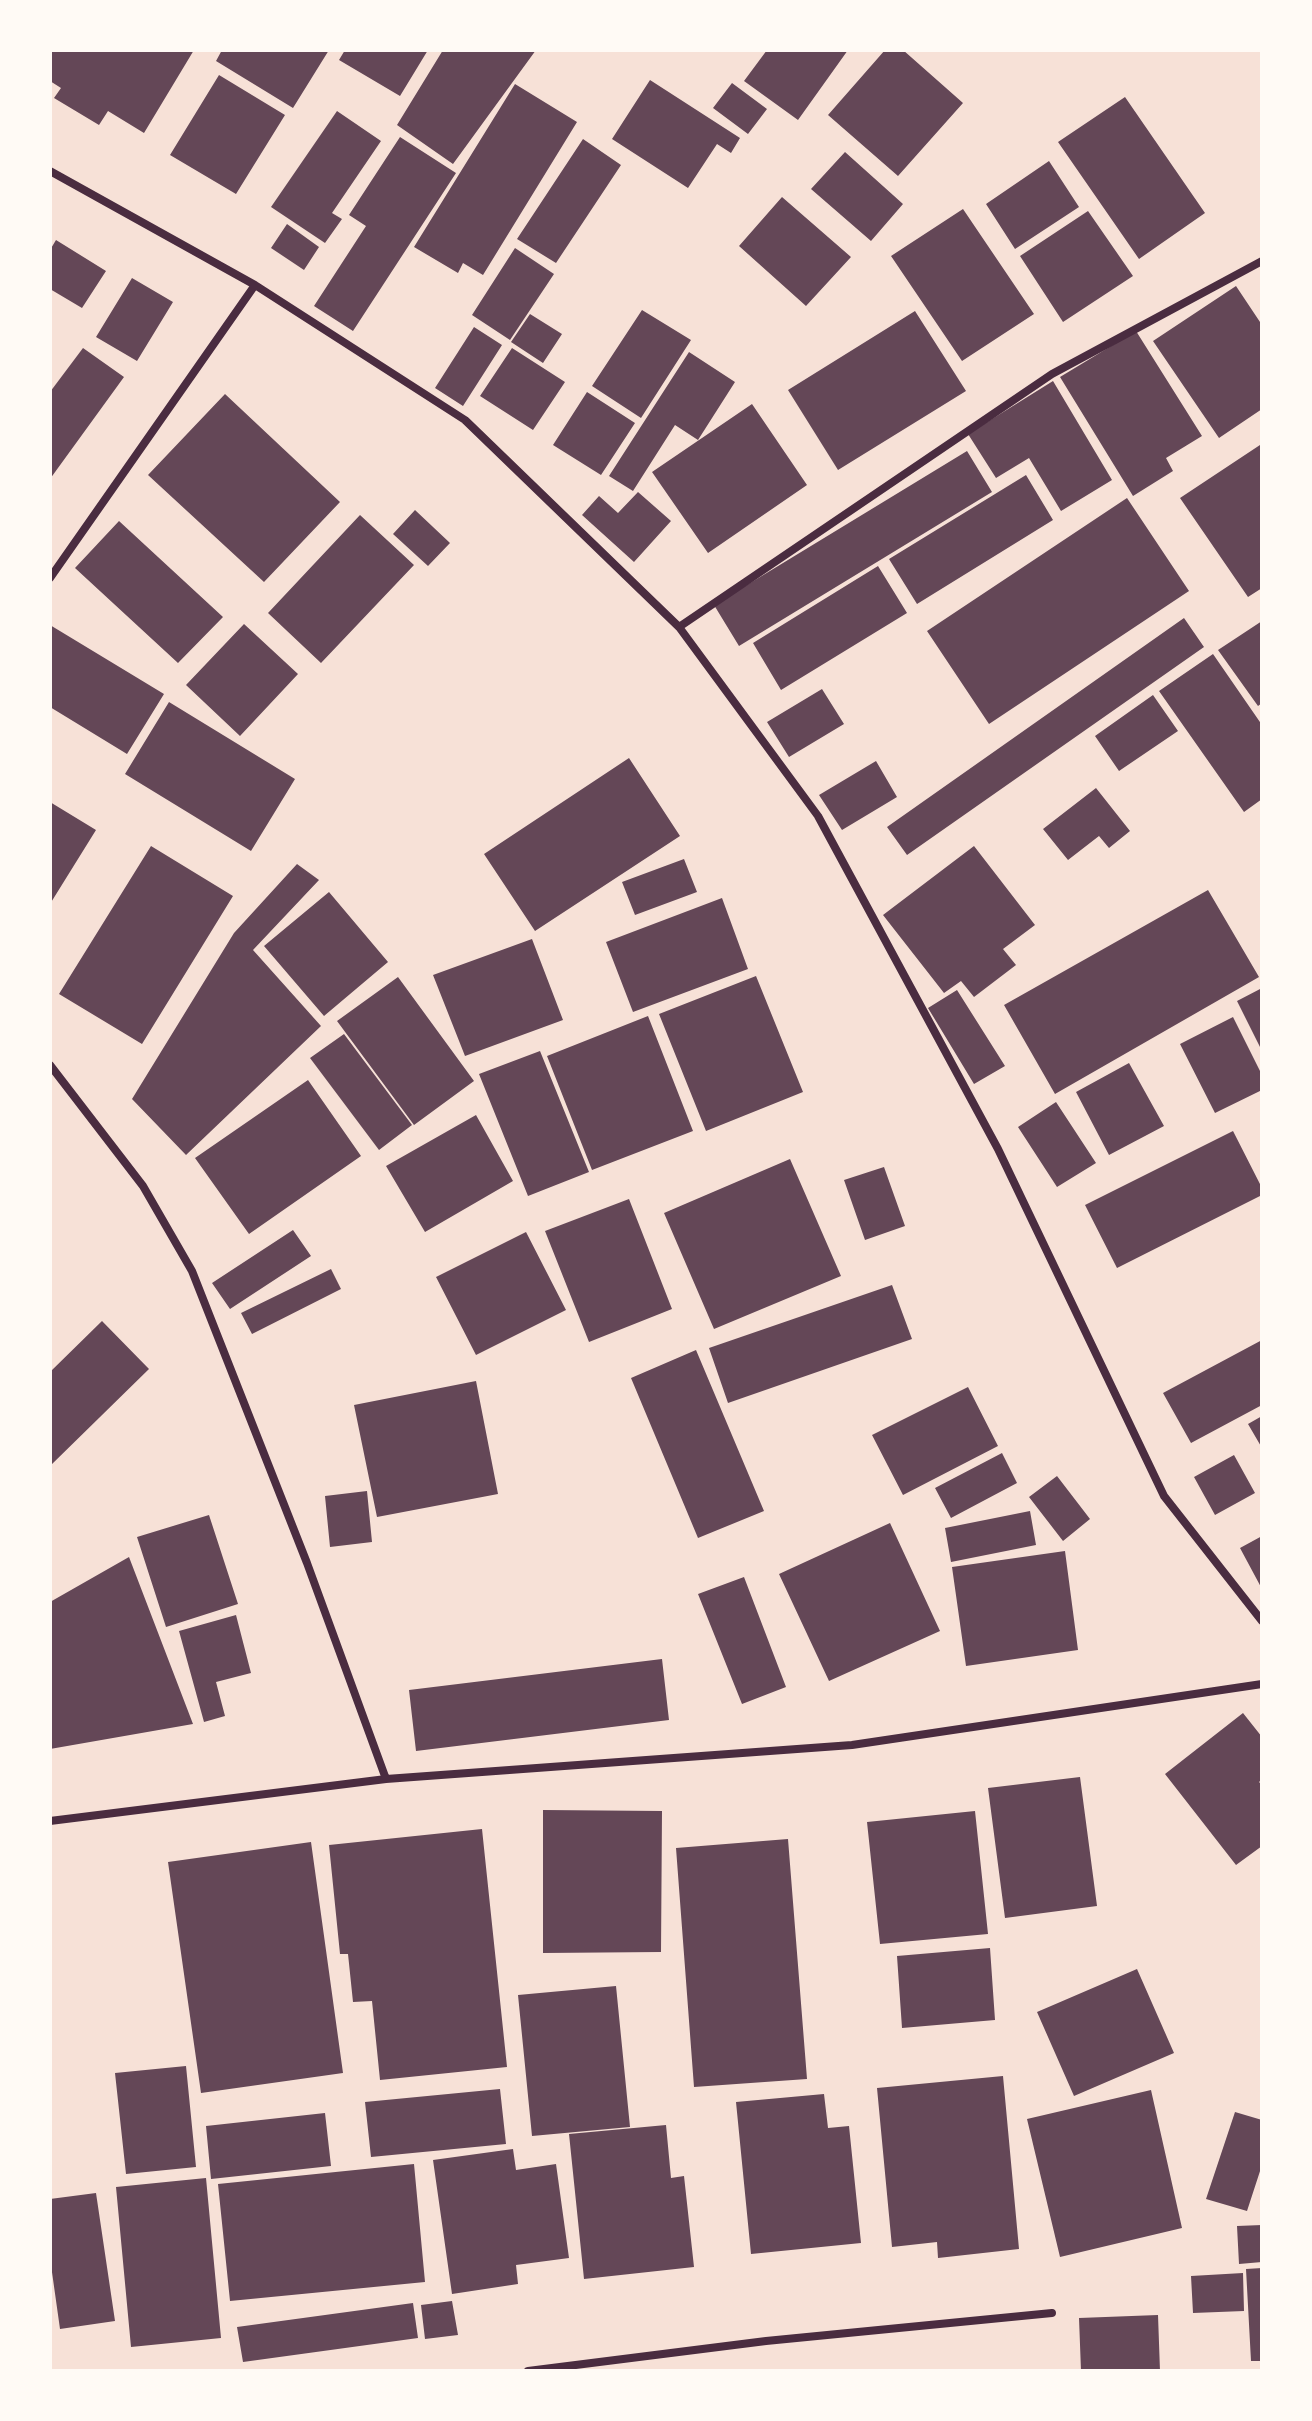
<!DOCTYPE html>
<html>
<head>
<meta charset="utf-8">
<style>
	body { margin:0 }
	#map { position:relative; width:1312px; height:2421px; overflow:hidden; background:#f7e1d7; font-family:"Roboto Condensed",sans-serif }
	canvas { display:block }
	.frame { position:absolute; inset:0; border:52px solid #fffaf5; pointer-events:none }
</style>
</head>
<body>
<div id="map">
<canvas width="1312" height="2421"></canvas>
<div class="frame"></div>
</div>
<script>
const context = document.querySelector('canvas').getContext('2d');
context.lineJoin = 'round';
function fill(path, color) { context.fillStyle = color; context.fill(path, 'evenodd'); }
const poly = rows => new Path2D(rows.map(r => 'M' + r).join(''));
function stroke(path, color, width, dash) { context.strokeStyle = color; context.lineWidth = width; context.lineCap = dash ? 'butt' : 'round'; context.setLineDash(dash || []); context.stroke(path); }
const building = poly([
	[51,50,194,50,144,133,108,111,99,125,54,98,61,88,50,81],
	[222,50,329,50,293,108,216,61],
	[345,50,428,50,400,96,339,60],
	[443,50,536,50,453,164,397,125],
	[767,50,848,50,798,120,744,81],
	[885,50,903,50,963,103,898,176,828,115],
	[219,75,285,115,236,194,170,155],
	[650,80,740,138,731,153,717,144,688,188,612,139],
	[732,83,767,109,748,134,713,108],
	[515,84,577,122,483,275,463,263,458,273,414,247],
	[1125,97,1205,213,1139,259,1058,142],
	[337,111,381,141,332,213,342,219,325,243,271,207],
	[400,137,456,173,353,331,314,306,366,226,349,215],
	[583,139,621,165,556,263,517,239],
	[845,152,903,204,871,241,811,189],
	[1049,161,1079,207,1015,249,986,204],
	[782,197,851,257,806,306,739,246],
	[963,209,1034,314,962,361,891,256],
	[1088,211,1133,276,1063,322,1020,256],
	[287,224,319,247,304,270,271,248],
	[56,240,106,271,82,308,50,289,50,250],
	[515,248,554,274,510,340,472,315],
	[132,278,173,302,137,361,96,337],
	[1236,286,1262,325,1262,409,1219,438,1153,341],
	[642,310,691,340,641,418,592,386],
	[915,311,966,391,838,470,788,390],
	[530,314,562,334,543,363,511,342],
	[474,327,502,345,463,406,435,388],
	[1136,331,1202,436,1166,458,1173,471,1133,496,1060,377],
	[83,348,124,377,50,479,50,392],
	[512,348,565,382,533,430,480,396],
	[689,352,735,382,698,440,675,425,633,491,609,476],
	[1053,381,1112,480,1061,511,1029,458,996,478,968,434],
	[587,392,635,423,601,475,553,445],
	[225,394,340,502,264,582,148,475],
	[752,404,807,485,708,553,652,472],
	[1260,445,1262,588,1248,597,1180,498],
	[967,451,992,492,739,646,714,605],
	[1026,475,1053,520,917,604,889,559],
	[638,492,671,521,634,562,582,515,599,496,618,513],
	[1127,498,1189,591,989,724,927,631],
	[415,510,450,543,428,566,393,534],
	[360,515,414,565,321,663,268,613],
	[119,521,223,617,178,663,75,568],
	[878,566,907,613,781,690,753,643],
	[1184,618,1204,647,907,855,887,827],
	[1262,621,1262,703,1258,706,1218,650],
	[244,624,298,674,240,736,186,685],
	[50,625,164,694,127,754,50,707],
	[1213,654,1262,725,1262,799,1244,812,1159,691],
	[822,689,844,724,789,757,767,722],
	[1153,695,1178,731,1119,771,1095,736],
	[169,702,295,779,251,851,125,774],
	[629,758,680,836,535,931,484,854],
	[876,761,897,797,842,830,819,795],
	[1096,788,1130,831,1109,848,1099,836,1068,860,1043,829],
	[50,802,96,830,50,904],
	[151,846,233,896,142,1044,59,994],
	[974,846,1035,925,1003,949,1016,965,974,997,961,981,944,993,883,915],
	[684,859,697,892,635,915,622,882],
	[297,864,319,880,253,950,321,1026,186,1155,132,1099,234,933],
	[1208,890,1259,977,1055,1094,1004,1005],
	[329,892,388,962,324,1016,264,946],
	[722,898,748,969,633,1012,606,942],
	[532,939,563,1020,465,1056,433,975],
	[756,976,803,1092,706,1131,659,1014],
	[398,977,474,1081,414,1125,337,1021],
	[1262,988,1262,1051,1237,1001],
	[957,990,1005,1066,974,1084,928,1008],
	[648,1016,693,1131,592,1170,547,1056],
	[1233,1017,1262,1075,1262,1090,1215,1113,1180,1044],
	[344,1034,412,1125,379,1150,310,1058],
	[540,1051,589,1172,528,1196,479,1074],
	[1129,1063,1164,1126,1109,1155,1076,1092],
	[308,1080,361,1156,249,1234,195,1158],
	[1056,1102,1096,1163,1057,1187,1018,1127],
	[476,1115,513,1181,425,1232,386,1166],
	[1233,1131,1262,1188,1262,1195,1117,1268,1085,1205],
	[790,1159,841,1276,714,1329,664,1213],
	[884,1167,905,1226,865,1240,844,1180],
	[629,1199,672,1309,589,1342,545,1231],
	[293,1230,311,1256,230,1309,212,1283],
	[526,1232,566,1310,476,1355,436,1277],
	[331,1269,341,1289,252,1334,241,1313],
	[892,1285,912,1339,728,1403,709,1348],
	[102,1321,149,1369,50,1466,50,1372],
	[1262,1340,1262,1405,1191,1443,1163,1393],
	[696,1350,764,1511,698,1538,631,1378],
	[476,1381,498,1494,377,1517,354,1405],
	[968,1387,998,1446,903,1495,872,1435],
	[1262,1416,1262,1448,1248,1424],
	[1002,1453,1017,1483,951,1518,935,1488],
	[1234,1455,1255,1493,1215,1515,1194,1477],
	[1057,1476,1090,1519,1063,1541,1029,1497],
	[367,1491,372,1542,330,1547,325,1496],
	[1030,1511,1036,1545,951,1562,945,1528],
	[209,1515,238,1604,166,1627,137,1537],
	[890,1523,940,1631,829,1681,779,1574],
	[1262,1536,1262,1589,1240,1548],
	[1065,1551,1078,1650,966,1666,952,1567],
	[129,1557,193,1724,50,1749,50,1602],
	[744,1577,786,1687,742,1704,698,1594],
	[236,1615,251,1673,216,1682,225,1716,204,1722,179,1631],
	[662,1659,669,1720,416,1751,409,1690],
	[1243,1713,1262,1737,1262,1779,1259,1782,1262,1785,1262,1846,1236,1865,1165,1774],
	[1080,1777,1097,1906,1005,1918,988,1788],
	[543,1810,662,1811,661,1952,543,1953],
	[975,1811,988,1934,880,1944,867,1822],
	[482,1829,507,2067,380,2080,372,2001,353,2002,348,1954,340,1954,329,1845],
	[788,1839,807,2079,694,2087,676,1848],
	[311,1842,343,2073,201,2093,168,1862],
	[990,1948,995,2020,902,2028,897,1956],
	[1137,1969,1174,2053,1074,2096,1037,2012],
	[616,1986,630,2127,532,2136,518,1995],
	[186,2066,196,2167,126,2174,115,2073],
	[1003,2076,1019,2249,938,2258,937,2242,892,2247,877,2088],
	[500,2089,506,2144,371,2157,365,2102],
	[1151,2090,1182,2228,1060,2257,1027,2119],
	[824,2094,828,2128,849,2126,861,2243,751,2254,736,2102],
	[1235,2112,1262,2120,1262,2165,1247,2211,1206,2199],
	[325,2113,331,2166,211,2179,206,2126],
	[666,2125,671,2178,684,2176,694,2267,584,2279,569,2134],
	[513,2149,516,2170,556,2164,569,2258,516,2265,518,2284,452,2294,433,2160],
	[414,2164,425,2282,230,2301,218,2184],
	[206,2178,221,2338,131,2347,116,2187],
	[96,2193,115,2321,60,2329,50,2258,50,2199],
	[1262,2225,1262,2262,1239,2264,1237,2226],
	[1262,2268,1262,2361,1251,2361,1246,2269],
	[1243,2273,1244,2311,1193,2313,1191,2276],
	[452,2301,458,2335,425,2339,421,2305],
	[413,2303,418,2338,243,2362,237,2327],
	[1158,2315,1160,2371,1081,2371,1079,2318]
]);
const minor = poly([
	[50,171,255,285,465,420,679,627,818,816,998,1149,1164,1496,1262,1621],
	[50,578,255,285],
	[679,627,1052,374,1262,261],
	[50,1065,143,1186,192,1271,307,1563,386,1779],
	[50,1821,386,1779,852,1745,1262,1684],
	[528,2371,766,2341,1052,2313]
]);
fill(building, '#644757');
stroke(minor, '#4a2c40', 8);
</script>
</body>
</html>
